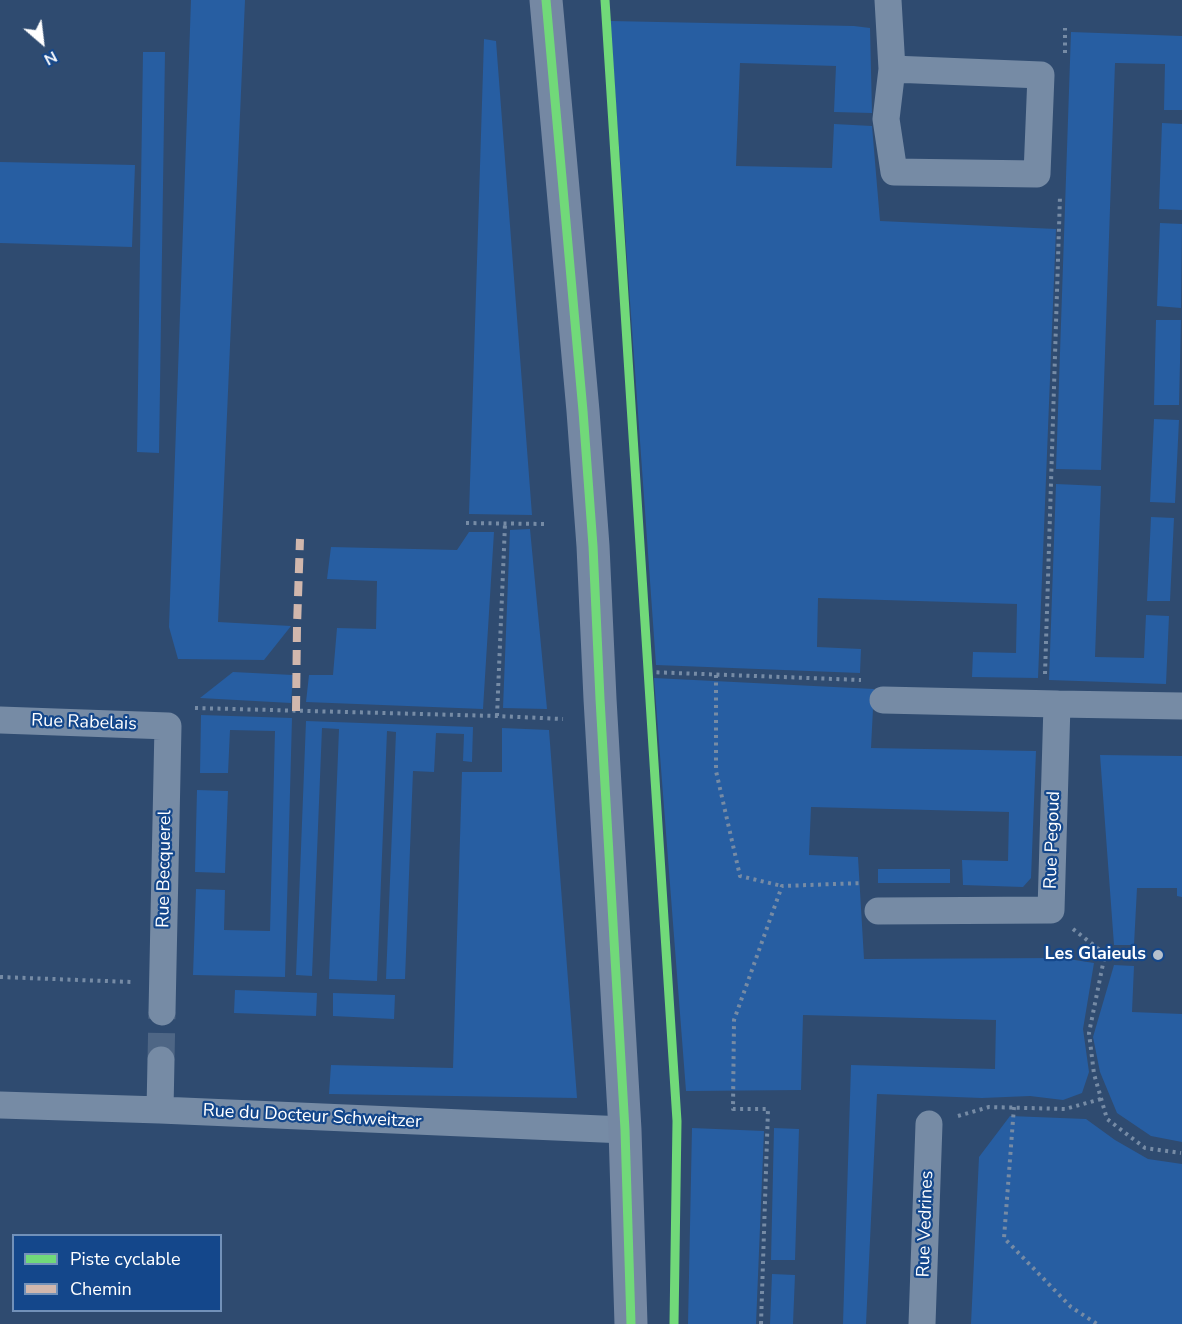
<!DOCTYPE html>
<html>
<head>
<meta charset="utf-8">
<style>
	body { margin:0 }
	#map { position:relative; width:1182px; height:1324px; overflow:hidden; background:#2f4b70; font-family:"Nunito Sans",sans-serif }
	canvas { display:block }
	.legend { position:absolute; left:12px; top:1234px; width:210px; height:78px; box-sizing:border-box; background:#14478b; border:2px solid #7291b9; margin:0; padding:8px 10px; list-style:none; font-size:18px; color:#fff }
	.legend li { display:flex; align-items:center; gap:12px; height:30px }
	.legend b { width:30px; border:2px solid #7291b9 }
	.north { position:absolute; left:12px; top:12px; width:60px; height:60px; -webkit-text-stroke:4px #14478b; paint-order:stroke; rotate:152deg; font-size:16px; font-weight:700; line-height:24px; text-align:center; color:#fff }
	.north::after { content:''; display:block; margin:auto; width:21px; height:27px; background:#fff; clip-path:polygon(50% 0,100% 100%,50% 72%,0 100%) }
</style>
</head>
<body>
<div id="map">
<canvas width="1182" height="1324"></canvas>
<ul class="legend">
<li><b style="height:8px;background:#71d979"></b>Piste cyclable</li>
<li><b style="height:8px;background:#d1b7ad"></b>Chemin</li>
</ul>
<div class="north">N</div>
</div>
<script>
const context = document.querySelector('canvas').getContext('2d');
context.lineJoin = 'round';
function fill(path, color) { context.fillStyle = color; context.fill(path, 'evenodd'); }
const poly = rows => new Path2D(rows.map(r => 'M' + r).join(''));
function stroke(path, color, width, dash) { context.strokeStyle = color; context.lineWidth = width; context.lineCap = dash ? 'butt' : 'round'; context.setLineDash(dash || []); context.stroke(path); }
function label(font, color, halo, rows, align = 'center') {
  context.font = font + ' "Nunito Sans",sans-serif'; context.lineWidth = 4.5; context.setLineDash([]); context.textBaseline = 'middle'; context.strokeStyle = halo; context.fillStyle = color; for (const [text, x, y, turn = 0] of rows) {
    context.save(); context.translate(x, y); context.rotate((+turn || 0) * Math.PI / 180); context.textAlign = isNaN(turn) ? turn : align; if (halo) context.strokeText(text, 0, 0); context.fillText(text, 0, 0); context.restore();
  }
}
const green = poly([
	[191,0,245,0,218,622,291,626,264,660,178,659,169,627],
	[610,21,854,26,870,28,872,113,834,112,836,66,740,63,736,166,832,168,834,124,872,126,880,221,1056,229,1038,678,972,677,973,652,1016,653,1017,604,818,598,817,647,861,649,860,673,656,665],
	[1071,32,1182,36,1182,110,1164,110,1165,64,1115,63,1101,470,1056,469],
	[484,39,496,41,532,515,469,514],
	[143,52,165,52,159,453,137,452],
	[1162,123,1182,124,1182,210,1159,209],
	[0,162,135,165,132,247,0,243],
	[1160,223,1182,224,1181,308,1157,306],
	[1156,320,1181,320,1179,405,1154,405],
	[1154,419,1179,420,1175,503,1150,502],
	[1056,484,1101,486,1095,657,1144,658,1146,615,1169,616,1166,684,1049,680],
	[1151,517,1174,518,1170,601,1147,601],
	[530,529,547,709,503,708,510,530],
	[469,532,494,532,483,709,306,702,309,675,333,675,337,628,376,629,377,581,327,579,331,547,457,550],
	[233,672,293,675,291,703,200,698],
	[654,678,874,689,871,748,1036,751,1031,878,1023,887,963,885,962,860,1008,861,1009,812,811,807,809,855,858,857,864,959,1062,958,1094,963,1083,1029,1089,1072,1082,1093,1063,1100,1030,1096,982,1098,877,1094,866,1324,843,1324,851,1065,995,1069,996,1020,803,1015,801,1090,686,1091],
	[201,715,292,718,285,977,193,975,196,889,225,890,224,930,270,931,275,731,230,730,228,773,200,773],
	[306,721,473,727,472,762,463,761,464,734,436,733,434,772,413,771,405,979,386,979,396,732,387,731,377,981,329,979,339,729,322,728,312,976,296,975],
	[502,728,549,730,577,1098,329,1094,331,1065,453,1068,462,772,502,772],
	[1100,755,1182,756,1182,897,1177,896,1177,888,1137,888,1134,945,1114,945],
	[197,790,228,791,225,873,195,872],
	[878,869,950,869,950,883,878,883],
	[1114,965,1134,966,1132,1012,1182,1014,1182,1142,1151,1136,1117,1113,1100,1072,1093,1037],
	[235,990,317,993,316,1016,234,1013],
	[333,993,395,995,394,1019,333,1016],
	[1010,1116,1086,1119,1115,1140,1148,1159,1182,1164,1182,1324,971,1324,979,1157],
	[692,1128,764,1131,756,1324,688,1324],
	[774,1128,799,1129,795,1260,771,1260],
	[772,1274,795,1275,793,1324,770,1324]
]);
const minorTunnel = poly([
	[161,1060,162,1012]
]);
const path = poly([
	[1065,53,1065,28],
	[466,523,545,524],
	[649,672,861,680],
	[1045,674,1060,196],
	[716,675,716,771,740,876,782,886],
	[195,708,497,716,563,719],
	[497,716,505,524],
	[1073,929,1105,954,1089,1033,1094,1074,1107,1119,1145,1148,1181,1153],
	[0,977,131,982],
	[1014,1107,1004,1238,1071,1307,1097,1324],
	[958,1116,989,1107,1065,1109,1101,1099],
	[761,1324,768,1109,733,1109,734,1020,782,886,862,883]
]);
const minor = poly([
	[888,0,892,69,886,119,894,172,1037,174,1041,75,892,69],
	[883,700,1057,704],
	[0,720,168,726,162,1012],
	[878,911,1051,910,1057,704,1182,706],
	[0,1105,160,1110,625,1130],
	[160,1110,161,1060],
	[922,1324,929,1124]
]);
const primary = poly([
	[546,0,583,411,593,546,600,699,625,1130,631,1324]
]);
const quiet = poly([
	[296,711,297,626,300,539]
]);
const cycleway = poly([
	[546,0,583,411,593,546,600,699,625,1130,631,1324],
	[605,0,677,1121,674,1324]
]);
const markers = [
	[1158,955,6,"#b6c0cd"]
];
const streetNames = [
	["Rue Rabelais",84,723,2],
	["Rue Pegoud",1053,840,-88],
	["Rue Becquerel",165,869,-89],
	["Rue du Docteur Schweitzer",312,1117,3],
	["Rue Vedrines",926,1224,-88]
];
const poiNames = [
	["Les Glaieuls",1146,955]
];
fill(green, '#275ea2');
stroke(minorTunnel, '#4e6685', 27, [27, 14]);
stroke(path, '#768ba5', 4, [3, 4.5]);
stroke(minor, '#768ba5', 27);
stroke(primary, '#7588a3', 33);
stroke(quiet, '#d1b7ad', 8, [15, 8]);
stroke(cycleway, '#71d979', 9);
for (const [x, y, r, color] of markers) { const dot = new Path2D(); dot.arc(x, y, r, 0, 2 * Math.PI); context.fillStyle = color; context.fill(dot); stroke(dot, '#14478b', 2); }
label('18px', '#fff', '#14478b', streetNames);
label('bold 18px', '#fff', '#14478b', poiNames, 'right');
</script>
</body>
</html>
